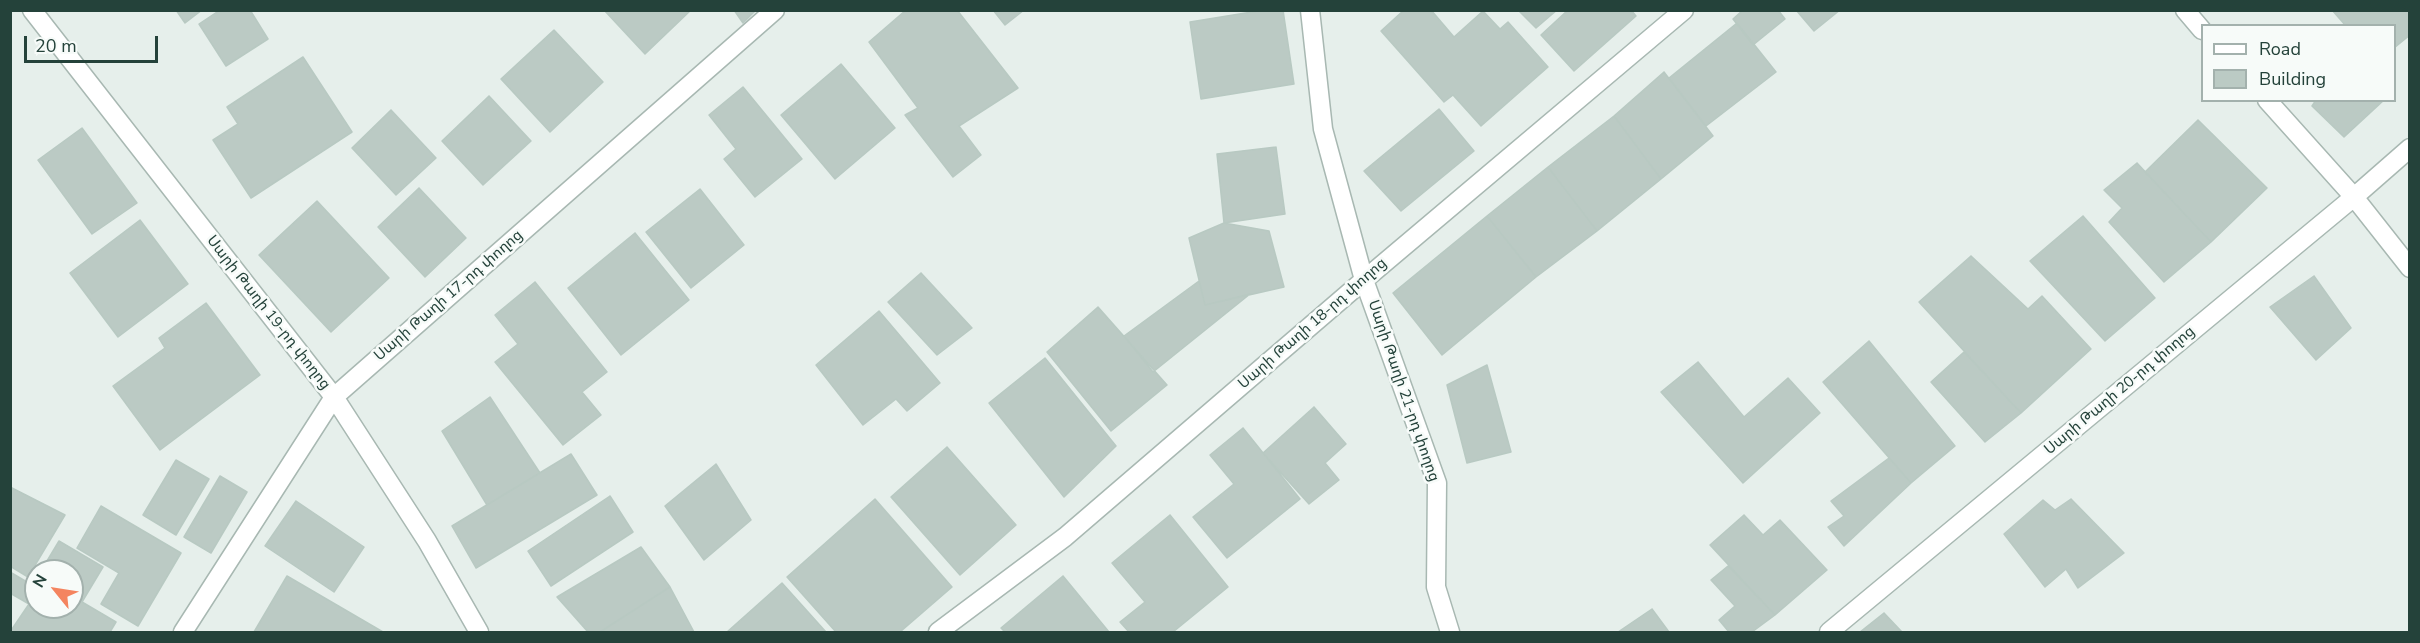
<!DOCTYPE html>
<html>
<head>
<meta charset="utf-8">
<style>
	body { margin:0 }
	#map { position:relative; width:2420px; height:643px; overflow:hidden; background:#e6efeb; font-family:"Nunito Sans",sans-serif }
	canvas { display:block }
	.frame { position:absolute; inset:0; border:12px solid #24423a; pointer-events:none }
	.legend { position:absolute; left:2201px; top:24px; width:195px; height:78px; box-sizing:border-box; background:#f7fbf9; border:2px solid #a3b1ad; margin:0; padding:8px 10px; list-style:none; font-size:18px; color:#24423a }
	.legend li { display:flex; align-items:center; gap:12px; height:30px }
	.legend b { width:30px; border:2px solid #a3b1ad }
	.north { position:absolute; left:24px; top:559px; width:60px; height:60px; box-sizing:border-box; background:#f7fbf9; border:2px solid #a3b1ad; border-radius:50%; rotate:300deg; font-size:16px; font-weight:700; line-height:24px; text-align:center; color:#24423a }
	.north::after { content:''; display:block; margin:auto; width:21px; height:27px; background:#f4845f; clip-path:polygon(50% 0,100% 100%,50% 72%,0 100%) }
	.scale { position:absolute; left:24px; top:36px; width:134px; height:27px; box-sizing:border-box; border:3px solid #24423a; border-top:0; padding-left:8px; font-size:18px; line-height:21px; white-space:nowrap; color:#24423a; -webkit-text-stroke:4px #f7fbf9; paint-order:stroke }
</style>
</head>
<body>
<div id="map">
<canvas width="2420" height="643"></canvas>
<div class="frame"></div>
<ul class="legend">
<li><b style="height:8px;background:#fff"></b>Road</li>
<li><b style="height:16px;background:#bbcac4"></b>Building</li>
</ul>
<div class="north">N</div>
<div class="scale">20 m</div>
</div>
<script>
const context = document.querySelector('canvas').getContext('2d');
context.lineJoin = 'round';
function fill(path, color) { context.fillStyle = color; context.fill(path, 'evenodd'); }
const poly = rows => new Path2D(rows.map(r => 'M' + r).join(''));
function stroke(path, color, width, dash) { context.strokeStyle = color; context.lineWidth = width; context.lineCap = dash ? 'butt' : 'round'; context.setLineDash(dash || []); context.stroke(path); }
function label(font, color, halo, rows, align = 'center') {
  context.font = font + ' "Nunito Sans","Noto Sans Armenian",sans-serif'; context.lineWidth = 5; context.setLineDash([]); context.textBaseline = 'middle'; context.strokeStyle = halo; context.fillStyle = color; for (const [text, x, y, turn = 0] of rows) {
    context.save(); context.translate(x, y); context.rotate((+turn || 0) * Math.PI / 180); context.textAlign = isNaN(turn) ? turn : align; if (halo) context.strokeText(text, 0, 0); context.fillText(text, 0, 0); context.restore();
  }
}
const building = poly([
	[176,10,202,10,185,23,176,10],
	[220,10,250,10,268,39,226,66,199,24,220,10],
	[604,10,691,10,645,54,604,10],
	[734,10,756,10,743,23,734,10],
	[906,10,957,10,1018,88,959,126,981,155,953,177,905,115,918,108,869,42,906,10],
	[993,10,1024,10,1005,25,993,10],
	[1264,10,1283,10,1294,84,1201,99,1190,22,1264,10],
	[1404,10,1431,10,1454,37,1483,11,1500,29,1508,22,1548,67,1481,126,1453,95,1444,102,1381,31,1404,10],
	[1518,10,1557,10,1536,28,1518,10],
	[1568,10,1631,10,1636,16,1574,71,1541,35,1568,10],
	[1743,10,1778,10,1785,19,1753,45,1733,19,1743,10],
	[1796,10,1840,10,1814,31,1796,10],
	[2332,10,2410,10,2410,35,2394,48,2394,26,2346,26,2332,10],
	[1737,23,1776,72,1706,126,1669,78,1737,23],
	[554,30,603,82,550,132,501,79,554,30],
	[303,57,352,132,251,198,213,140,238,124,227,107,303,57],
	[841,64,895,128,835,179,781,115,841,64],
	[1664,72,1713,136,1661,179,1614,116,1664,72],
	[743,87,802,159,755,197,724,159,736,149,709,115,743,87],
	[489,96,531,141,483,185,442,141,489,96],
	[2316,100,2384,100,2344,137,2312,106,2316,100],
	[1439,109,1474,151,1401,211,1364,171,1439,109],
	[391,110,436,158,396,195,352,148,391,110],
	[1614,116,1661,179,1597,231,1548,167,1614,116],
	[2198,120,2267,188,2211,242,2145,172,2198,120],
	[82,128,137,203,92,234,38,160,82,128],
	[1276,147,1285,214,1224,223,1217,154,1276,147],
	[2137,163,2211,242,2164,282,2109,222,2122,208,2104,190,2137,163],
	[1548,167,1597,231,1536,277,1487,216,1548,167],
	[419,188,466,238,425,277,378,227,419,188],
	[700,189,744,245,691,288,646,232,700,189],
	[317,201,389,278,331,332,259,255,317,201],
	[1487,216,1536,277,1442,355,1393,293,1487,216],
	[2083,216,2155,298,2105,341,2030,261,2083,216],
	[140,220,188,284,118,337,70,273,140,220],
	[1224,223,1269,231,1284,287,1205,305,1189,238,1224,223],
	[635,233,689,300,621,355,568,288,635,233],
	[1971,256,2028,309,2042,296,2091,349,2021,413,1919,302,1971,256],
	[921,273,972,328,937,355,888,302,921,273],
	[2314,276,2351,328,2316,360,2270,307,2314,276],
	[1199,281,1205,305,1250,294,1153,372,1124,336,1199,281],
	[535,282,607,372,582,392,601,415,563,445,495,362,518,344,495,315,535,282],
	[206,303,260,375,160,450,113,386,165,348,159,338,206,303],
	[1098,307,1167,385,1111,431,1047,352,1098,307],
	[879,311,940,383,907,411,896,399,863,425,816,365,879,311],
	[1869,341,1955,446,1911,483,1823,382,1869,341],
	[1964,352,2021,413,1985,442,1931,382,1964,352],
	[1045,358,1116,446,1064,497,989,403,1045,358],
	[1698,362,1744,417,1788,378,1820,413,1743,483,1661,392,1698,362],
	[1487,365,1511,452,1467,463,1447,385,1487,365],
	[490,397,540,473,487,505,442,431,490,397],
	[1314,407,1346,444,1325,463,1339,480,1309,504,1263,453,1314,407],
	[1243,428,1300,499,1227,558,1193,517,1234,484,1210,455,1243,428],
	[947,447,1016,525,960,575,891,497,947,447],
	[571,454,597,495,476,568,452,526,571,454],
	[1889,458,1911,483,1844,546,1828,527,1844,516,1831,501,1889,458],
	[176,460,209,479,176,535,143,515,176,460],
	[716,464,751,520,704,560,665,506,716,464],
	[220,476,247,492,211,553,184,537,220,476],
	[10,487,65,515,28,577,10,566,10,487],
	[610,496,633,532,551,586,528,551,610,496],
	[875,499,952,587,900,632,836,632,787,577,875,499],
	[2071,499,2124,553,2078,588,2066,569,2045,587,2004,534,2043,500,2055,510,2071,499],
	[296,501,364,547,334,592,265,546,296,501],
	[101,506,181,553,138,626,101,604,119,573,77,548,101,506],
	[1170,515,1228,587,1173,632,1129,632,1120,622,1145,602,1112,563,1170,515],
	[1744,515,1763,535,1780,520,1827,570,1775,615,1710,545,1744,515],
	[59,541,103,567,82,602,116,622,110,632,10,632,29,604,10,593,10,572,32,585,36,579,36,607,72,607,72,571,41,571,59,541],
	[641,547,670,587,600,632,588,632,557,597,641,547],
	[1728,566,1775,615,1752,632,1729,632,1719,620,1735,606,1711,580,1728,566],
	[287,576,383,632,254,632,287,576],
	[1063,576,1109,632,1005,632,1001,628,1063,576],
	[782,583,826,632,727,632,782,583],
	[670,587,694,632,600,632,670,587],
	[1652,609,1669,632,1618,632,1652,609],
	[1884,613,1902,632,1860,632,1884,613]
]);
const minor = poly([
	[32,10,334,397,427,541,479,632],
	[1310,10,1323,129,1364,280,1437,483,1436,587,1450,632],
	[2185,10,2202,30],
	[2267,100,2354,197,2410,268],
	[183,632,334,397,775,10],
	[938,632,1065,537,1364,280,1684,10],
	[1829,632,2354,197,2410,148]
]);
const streetNames = [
	["Սարի Թաղի 17-րդ փողոց",449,296,-41],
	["Սարի Թաղի 19-րդ փողոց",268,313,52],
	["Սարի Թաղի 18-րդ փողոց",1313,324,-41],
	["Սարի Թաղի 21-րդ փողոց",1403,391,71],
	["Սարի Թաղի 20-րդ փողոց",2120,391,-40]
];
fill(building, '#bbcac4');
stroke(building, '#b8c9c2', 1.5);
stroke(minor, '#a8b8b2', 21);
stroke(minor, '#fff', 18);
label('15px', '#24423a', '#f7fbf9', streetNames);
</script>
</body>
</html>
